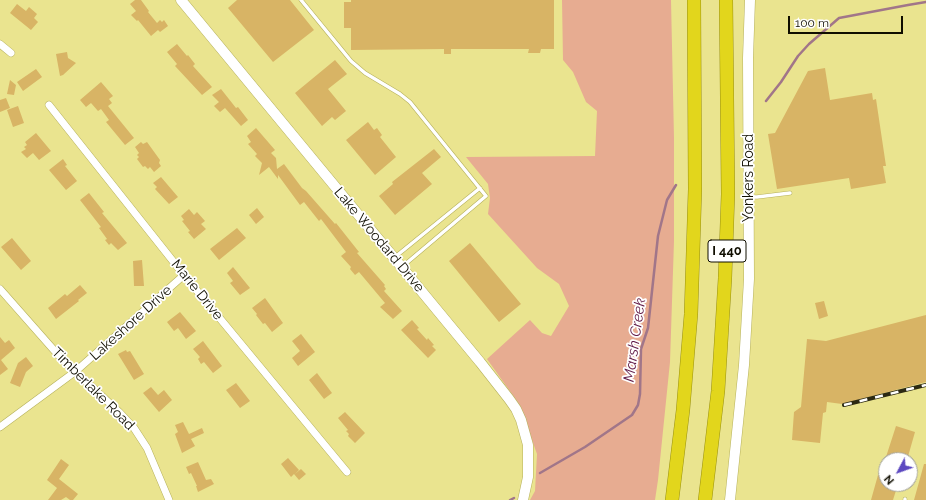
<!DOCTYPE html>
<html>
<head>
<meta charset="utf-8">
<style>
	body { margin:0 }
	#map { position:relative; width:926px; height:500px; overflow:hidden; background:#eae48f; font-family:Raleway,sans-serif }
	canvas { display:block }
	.north { position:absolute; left:878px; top:452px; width:40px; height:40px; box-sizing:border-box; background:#fff; border:1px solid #9f9f99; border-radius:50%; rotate:229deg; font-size:11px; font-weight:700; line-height:16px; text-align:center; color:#100e00 }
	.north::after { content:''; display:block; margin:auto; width:14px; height:18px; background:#5c48c0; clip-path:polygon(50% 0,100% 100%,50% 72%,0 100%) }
	.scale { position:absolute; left:788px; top:16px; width:115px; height:18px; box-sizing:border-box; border:2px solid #100e00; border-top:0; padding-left:5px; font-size:12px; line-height:14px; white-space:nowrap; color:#100e00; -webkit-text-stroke:3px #fff; paint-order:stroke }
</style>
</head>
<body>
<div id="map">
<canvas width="926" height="500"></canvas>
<div class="north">N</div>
<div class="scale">100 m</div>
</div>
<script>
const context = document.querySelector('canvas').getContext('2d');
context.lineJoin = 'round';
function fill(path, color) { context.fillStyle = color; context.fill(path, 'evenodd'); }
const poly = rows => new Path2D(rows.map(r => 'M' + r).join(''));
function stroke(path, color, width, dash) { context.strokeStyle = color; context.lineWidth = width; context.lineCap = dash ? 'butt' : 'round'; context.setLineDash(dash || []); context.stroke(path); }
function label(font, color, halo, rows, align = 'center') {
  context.font = font + ' Raleway,sans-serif'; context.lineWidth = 3.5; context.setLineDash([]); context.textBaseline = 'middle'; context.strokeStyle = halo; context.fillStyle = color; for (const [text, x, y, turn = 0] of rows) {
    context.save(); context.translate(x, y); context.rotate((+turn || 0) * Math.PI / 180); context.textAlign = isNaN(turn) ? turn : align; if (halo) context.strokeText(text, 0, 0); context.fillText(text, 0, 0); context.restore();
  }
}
const green = poly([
	[562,0,671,0,674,138,674,241,670,362,658,480,655,500,530,500,535,491,537,454,519,404,487,359,530,320,542,333,551,336,569,306,559,284,537,268,488,214,490,198,488,184,466,157,595,156,597,111,586,102,573,72,563,60]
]);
const stream = poly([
	[766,101,781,82,798,56,809,44,839,18,908,5,926,2],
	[540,473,585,447,632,415,638,405,640,394,641,349,648,328,658,236,667,200,676,185],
	[510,500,514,498]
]);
const building = poly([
	[135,0,141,0,149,11,148,12,157,23,160,20,162,22,164,20,168,26,160,32,158,30,151,36,138,20,137,21,131,15,136,11,130,4],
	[237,0,290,0,314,30,273,62,228,8],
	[351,0,554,0,554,49,541,49,540,53,528,53,529,49,451,49,451,54,444,54,444,49,351,50,351,28,344,28,344,2,351,2],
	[17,4,26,11,29,7,37,14,34,18,38,22,31,30,10,13],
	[177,44,187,56,188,55,195,64,193,66,212,87,202,95,175,66,177,64,167,52],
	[67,52,68,58,76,63,63,75,60,76,56,54],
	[335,60,347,74,328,89,346,111,335,120,332,117,322,126,295,93],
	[825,68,830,100,872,93,873,100,876,99,886,166,883,166,886,183,851,189,849,178,777,189,768,134,775,133,808,71],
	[36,69,42,77,23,91,17,82],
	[10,80,16,85,14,95,7,94],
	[101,82,113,96,109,99,112,103,108,106,134,138,125,145,106,122,109,120,101,109,98,111,91,103,86,107,80,100],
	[221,89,236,108,238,107,248,120,241,126,225,108,220,112,214,106,219,102,212,95],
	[6,98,10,108,0,112,0,100],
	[18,106,24,123,13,127,7,110],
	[368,122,374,130,377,128,382,135,380,137,396,157,375,175,346,140],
	[256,128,275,150,271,153,276,158,277,169,284,164,302,188,306,191,335,224,336,223,359,252,357,253,385,285,384,286,386,289,384,291,402,311,393,319,380,307,385,303,359,272,355,275,350,269,351,267,341,256,346,252,321,219,319,221,304,202,300,205,278,175,278,179,269,167,259,175,262,163,255,156,257,154,248,144,251,142,247,136],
	[36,133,51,151,39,160,33,153,27,158,21,152,26,149,24,147,27,145,25,142],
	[141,142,143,144,147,142,160,160,159,163,161,166,154,172,150,167,148,169,145,166,143,167,137,159,139,157,137,155,139,153,135,147],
	[434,149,441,157,422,173,432,184,395,215,379,196,393,184,392,182],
	[63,159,67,165,65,166,77,181,66,190,49,170],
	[161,177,178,197,169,204,155,189,157,187,153,183],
	[89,193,104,212,102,213,127,243,118,250,111,243,109,245,105,240,107,239,99,228,101,227,80,200],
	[257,208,264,217,256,224,249,215],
	[189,209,194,215,197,212,205,221,201,224,206,229,194,239,188,232,190,231,182,221,184,220,181,216],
	[237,228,246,238,219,260,210,249],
	[12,238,31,261,21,270,1,247],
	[470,243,521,304,499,322,449,261],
	[142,260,144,286,134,286,133,261],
	[233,267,250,288,240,295,230,283,233,281,227,273],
	[80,285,87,293,78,300,79,301,56,319,48,308,65,294,67,296],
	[265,298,283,323,272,332,265,323,263,324,256,315,257,314,252,308],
	[824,301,828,316,819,319,815,303],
	[180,312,196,331,186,339,178,328,174,331,167,322],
	[926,315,926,382,842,404,827,402,826,412,823,413,820,443,792,440,794,412,801,407,807,339,826,341],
	[412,320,419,328,417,329,427,340,428,338,434,345,432,346,436,350,428,358,401,330],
	[301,334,315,352,298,366,292,358,300,351,292,341],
	[0,337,5,343,9,340,15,348,1,360,8,369,0,375],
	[203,341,222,366,213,373,204,362,201,364,198,359,200,357,193,349],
	[126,350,127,352,130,351,144,374,134,380,118,354],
	[26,357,33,366,26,372,20,387,10,383,18,363],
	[317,373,332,393,324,399,309,380],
	[236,383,250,401,240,408,226,390],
	[151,387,158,395,164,390,172,400,159,412,143,393],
	[345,412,365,433,355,443,348,436,349,434,346,431,348,430,338,418],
	[183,422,189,434,202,428,204,433,191,439,195,446,182,453,175,434,178,432,175,425],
	[896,426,915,432,907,460,885,460],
	[288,458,299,470,295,474,301,469,306,474,299,480,294,474,291,477,281,464],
	[61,459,69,465,59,479,78,494,73,500,70,500,66,497,61,500,48,500,57,488,47,480],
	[198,462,206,480,211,479,214,484,198,492,196,486,197,486,191,473,189,474,186,467],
	[884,463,886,464,886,484,898,484,893,500,871,500,878,475,881,476],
	[924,464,926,464,926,500,914,500]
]);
const lane = poly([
	[301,0,351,61,365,73,400,94,410,102,486,196,403,266],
	[750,197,757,197,790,193],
	[395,257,480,188],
	[905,500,905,499]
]);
const street = poly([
	[0,44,11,53],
	[49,105,184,275,347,472],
	[0,289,60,357,119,412,134,428,147,448,169,500],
	[0,427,76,371,184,275]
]);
const secondary = poly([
	[181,0,480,362,509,399,516,409,521,420,528,445,528,477,523,500],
	[730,500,744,365,749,279,748,58,750,0]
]);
const highway = poly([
	[672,500,683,410,691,314,695,189,694,0],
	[705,500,718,391,725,278,728,194,726,0]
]);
const rail = poly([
	[844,405,926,385]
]);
const shields = [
	[727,251,38]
];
const shieldNames = [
	["I 440",727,251]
];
const streetNames = [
	["Yonkers Road",749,178,-90],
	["Lake Woodard Drive",379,240,50],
	["Marie Drive",197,290,51],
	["Lakeshore Drive",131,323,-42],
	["Timberlake Road",93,389,45]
];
const waterNames = [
	["Marsh Creek",635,340,-82]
];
fill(green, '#e7ac91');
stroke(stream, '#a17689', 2.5);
fill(building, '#d8b465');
stroke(lane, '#b6b15c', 4.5);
stroke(street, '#b6b15c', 8);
stroke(secondary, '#b6b15c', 11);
stroke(highway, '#989012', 14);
stroke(lane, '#fff', 3.5);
stroke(street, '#fff', 7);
stroke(secondary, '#fff', 10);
stroke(highway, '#e2d61c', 13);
stroke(rail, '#2c2912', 4);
stroke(rail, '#fff', 2.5, [8]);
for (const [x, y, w] of shields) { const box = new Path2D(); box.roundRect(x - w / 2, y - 11, w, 22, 3); context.fillStyle = '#fff'; context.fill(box); stroke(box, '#100e00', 1); }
label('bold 13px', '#100e00', null, shieldNames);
label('14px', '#100e00', '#fff', streetNames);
label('italic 15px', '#611b48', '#fff', waterNames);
</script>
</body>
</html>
